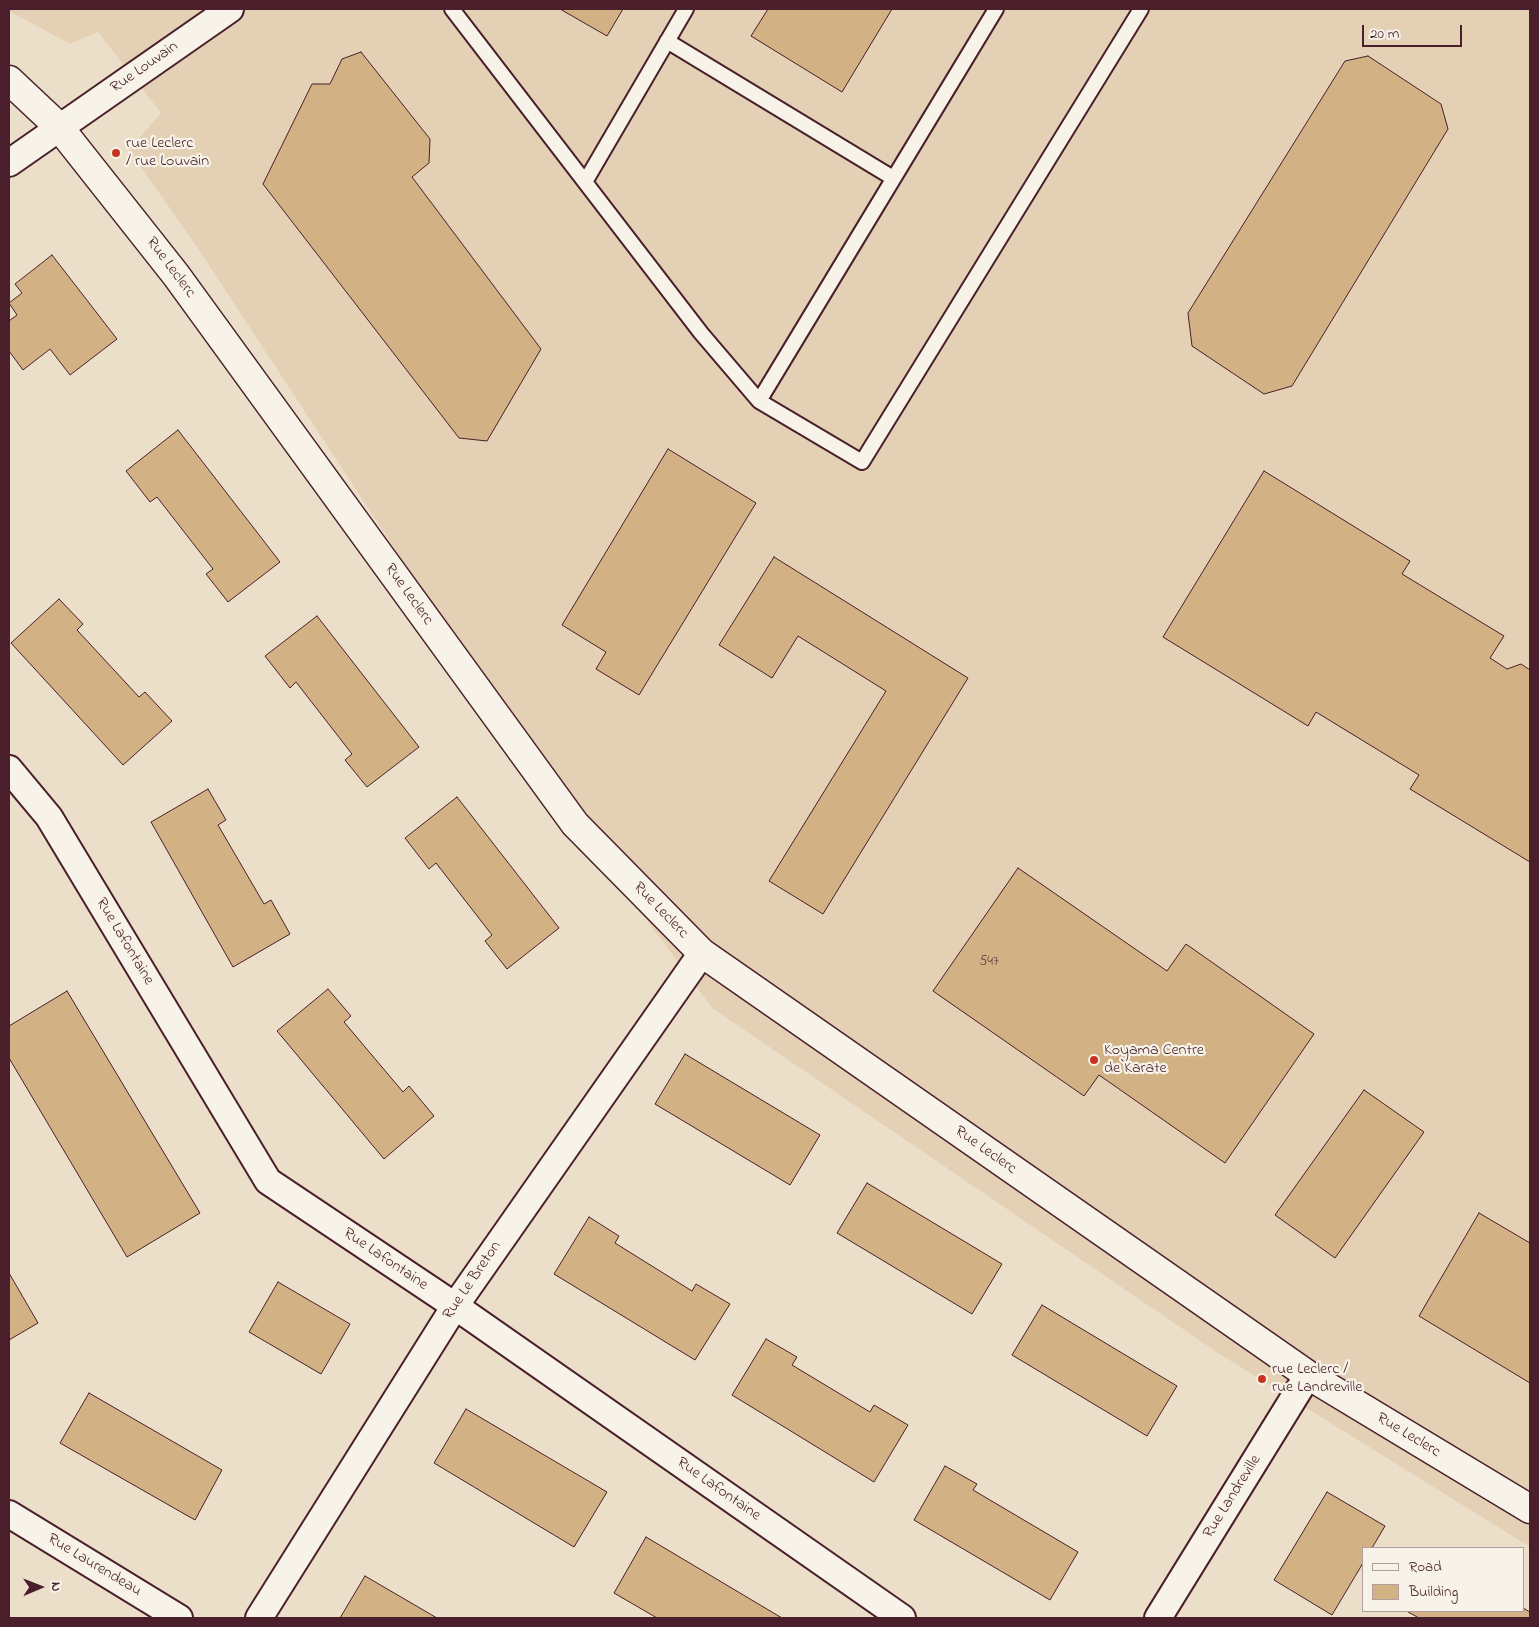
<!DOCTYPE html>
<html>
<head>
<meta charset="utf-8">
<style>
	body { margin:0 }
	#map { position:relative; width:1539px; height:1627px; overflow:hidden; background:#ecdfca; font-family:"Indie Flower",sans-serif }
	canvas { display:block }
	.frame { position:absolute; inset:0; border:10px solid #4a1f2b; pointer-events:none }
	.legend { position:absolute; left:1362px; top:1547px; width:162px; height:65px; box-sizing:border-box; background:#f7f3e8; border:1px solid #b29e9c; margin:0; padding:6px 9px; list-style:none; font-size:15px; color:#4a1f2b }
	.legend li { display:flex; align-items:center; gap:10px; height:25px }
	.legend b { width:25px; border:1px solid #b29e9c }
	.north { position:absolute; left:15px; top:1562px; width:50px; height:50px; -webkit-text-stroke:4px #f7f3e8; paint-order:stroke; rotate:89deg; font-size:14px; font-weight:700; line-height:20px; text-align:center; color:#4a1f2b }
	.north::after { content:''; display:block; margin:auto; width:18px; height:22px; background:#4a1f2b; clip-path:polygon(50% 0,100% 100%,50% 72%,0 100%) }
	.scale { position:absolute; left:1362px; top:25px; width:100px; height:22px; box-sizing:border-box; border:2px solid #4a1f2b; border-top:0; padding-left:6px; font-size:15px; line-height:18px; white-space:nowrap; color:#4a1f2b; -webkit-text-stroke:4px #f7f3e8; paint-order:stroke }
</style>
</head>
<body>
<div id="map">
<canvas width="1539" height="1627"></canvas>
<div class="frame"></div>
<ul class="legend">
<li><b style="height:6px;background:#f7f3e8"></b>Road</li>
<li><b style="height:14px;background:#d2b185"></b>Building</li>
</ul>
<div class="north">N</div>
<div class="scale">20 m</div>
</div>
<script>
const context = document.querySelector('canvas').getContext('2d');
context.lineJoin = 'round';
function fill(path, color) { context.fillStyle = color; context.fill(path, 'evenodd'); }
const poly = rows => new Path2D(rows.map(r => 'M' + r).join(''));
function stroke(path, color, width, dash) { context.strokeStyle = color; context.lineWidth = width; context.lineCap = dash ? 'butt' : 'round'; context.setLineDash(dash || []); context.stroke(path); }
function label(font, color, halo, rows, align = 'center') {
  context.font = font + ' "Indie Flower",sans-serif'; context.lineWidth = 4.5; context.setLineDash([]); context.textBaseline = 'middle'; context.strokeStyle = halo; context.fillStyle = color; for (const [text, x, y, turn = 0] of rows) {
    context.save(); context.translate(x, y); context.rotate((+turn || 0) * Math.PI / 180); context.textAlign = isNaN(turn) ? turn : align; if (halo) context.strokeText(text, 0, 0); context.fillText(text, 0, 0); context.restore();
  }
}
const built = poly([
	[9,9,1530,9,1530,1547,1218,1353,712,1008,575,824,197,247,129,150,161,113,98,32,70,44,9,11]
]);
const building = poly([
	[560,9,623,9,607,36,560,9],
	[768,9,892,9,842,92,751,36,768,9],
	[361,52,430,139,429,163,412,177,541,349,487,441,459,438,263,184,312,84,330,84,342,59,361,52],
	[1368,56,1441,104,1448,129,1292,386,1264,394,1192,346,1188,313,1345,61,1368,56],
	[52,255,117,339,70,375,50,349,23,370,9,351,9,321,17,315,9,303,22,293,15,284,52,255],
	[178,430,280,562,228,602,206,574,213,569,157,497,150,502,126,471,178,430],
	[668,449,756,503,639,695,596,669,606,652,562,625,668,449],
	[1264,471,1410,561,1402,574,1504,636,1490,658,1507,669,1521,664,1530,670,1530,862,1410,789,1419,775,1316,712,1308,726,1163,637,1264,471],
	[774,557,968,678,823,914,769,881,886,691,798,636,772,678,719,645,774,557],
	[59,599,83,624,77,630,139,697,145,692,172,721,123,765,11,643,59,599],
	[317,616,419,747,367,787,345,760,352,754,296,682,290,688,265,656,317,616],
	[208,789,226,820,218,825,264,904,271,900,290,934,233,967,151,822,208,789],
	[457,797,559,928,507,969,485,941,492,935,436,863,429,869,405,838,457,797],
	[1018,868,1167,971,1186,944,1314,1034,1225,1163,1099,1075,1084,1096,933,991,1018,868],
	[328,989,351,1016,344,1022,403,1092,409,1086,434,1116,384,1159,277,1031,328,989],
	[67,991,200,1213,127,1257,9,1058,9,1026,67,991],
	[685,1054,820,1135,790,1185,655,1104,685,1054],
	[1364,1090,1424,1132,1335,1258,1275,1215,1364,1090],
	[867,1183,1002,1264,972,1314,837,1233,867,1183],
	[1479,1213,1530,1243,1530,1383,1419,1316,1479,1213],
	[589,1217,619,1236,615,1243,692,1291,696,1284,730,1304,695,1360,554,1274,589,1217],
	[9,1273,38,1323,9,1340,9,1273],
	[278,1282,350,1324,321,1374,249,1332,278,1282],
	[1042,1305,1177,1386,1147,1436,1012,1355,1042,1305],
	[766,1339,797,1357,792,1365,870,1412,874,1405,908,1425,874,1482,732,1395,766,1339],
	[89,1393,222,1470,195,1520,60,1443,89,1393],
	[466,1409,607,1492,574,1547,434,1463,466,1409],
	[945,1466,977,1484,973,1490,1078,1552,1050,1600,914,1520,945,1466],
	[1327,1492,1385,1526,1372,1548,1363,1548,1363,1563,1332,1615,1274,1580,1327,1492],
	[646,1537,782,1618,657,1618,614,1593,646,1537],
	[365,1576,437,1618,340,1618,365,1576],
	[1523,1608,1530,1612,1530,1618,1419,1618,1408,1612,1409,1611,1523,1611,1523,1608]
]);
const lane = poly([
	[452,9,701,333,759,401,862,462,1141,9],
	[667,41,893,178],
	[585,182,686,9],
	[759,401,996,9]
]);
const street = poly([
	[9,163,230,9],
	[9,769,49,817,268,1181,455,1306,902,1618],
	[9,1514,179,1618],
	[259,1618,455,1306,702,953],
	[1158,1618,1308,1375]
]);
const secondary = poly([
	[9,80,59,127,176,275,575,824,702,953,1308,1375,1530,1509]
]);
const markers = [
	[116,153,5,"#c8321e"],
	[1094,1060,5,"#c8321e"],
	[1262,1379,5,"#c8321e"]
];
const numberNames = [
	["547",989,963]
];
const streetNames = [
	["Rue Louvain",145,68,-35],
	["Rue Leclerc",170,268,53],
	["Rue Leclerc",408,595,54],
	["Rue Leclerc",660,911,46],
	["Rue Lafontaine",124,942,59],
	["Rue Leclerc",985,1151,35],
	["Rue Lafontaine",385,1260,34],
	["Rue Le Breton",473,1281,-56],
	["Rue Leclerc",1408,1436,31],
	["Rue Lafontaine",718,1490,35],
	["Rue Landreville",1233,1497,-58],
	["Rue Laurendeau",94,1566,31]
];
const poiNames = [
	["rue Leclerc",126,144],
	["/ rue Louvain",126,162],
	["Koyama Centre",1104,1051],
	["de Karate",1104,1069],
	["rue Leclerc /",1272,1370],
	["rue Landreville",1272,1388]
];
fill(built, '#e4d1b5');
fill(building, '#d2b185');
stroke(building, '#4a1f2b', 1);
stroke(lane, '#4a1f2b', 18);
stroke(street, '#4a1f2b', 30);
stroke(secondary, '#4a1f2b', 31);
stroke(lane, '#f7f3e8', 14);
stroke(street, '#f7f3e8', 26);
stroke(secondary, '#f7f3e8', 28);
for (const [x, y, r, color] of markers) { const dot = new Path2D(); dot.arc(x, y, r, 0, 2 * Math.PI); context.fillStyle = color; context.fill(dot); stroke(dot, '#f7f3e8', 2); }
label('14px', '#6c4442', null, numberNames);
label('16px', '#4a1f2b', '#f7f3e8', streetNames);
label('16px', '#4a1f2b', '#f7f3e8', poiNames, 'left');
</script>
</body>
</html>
